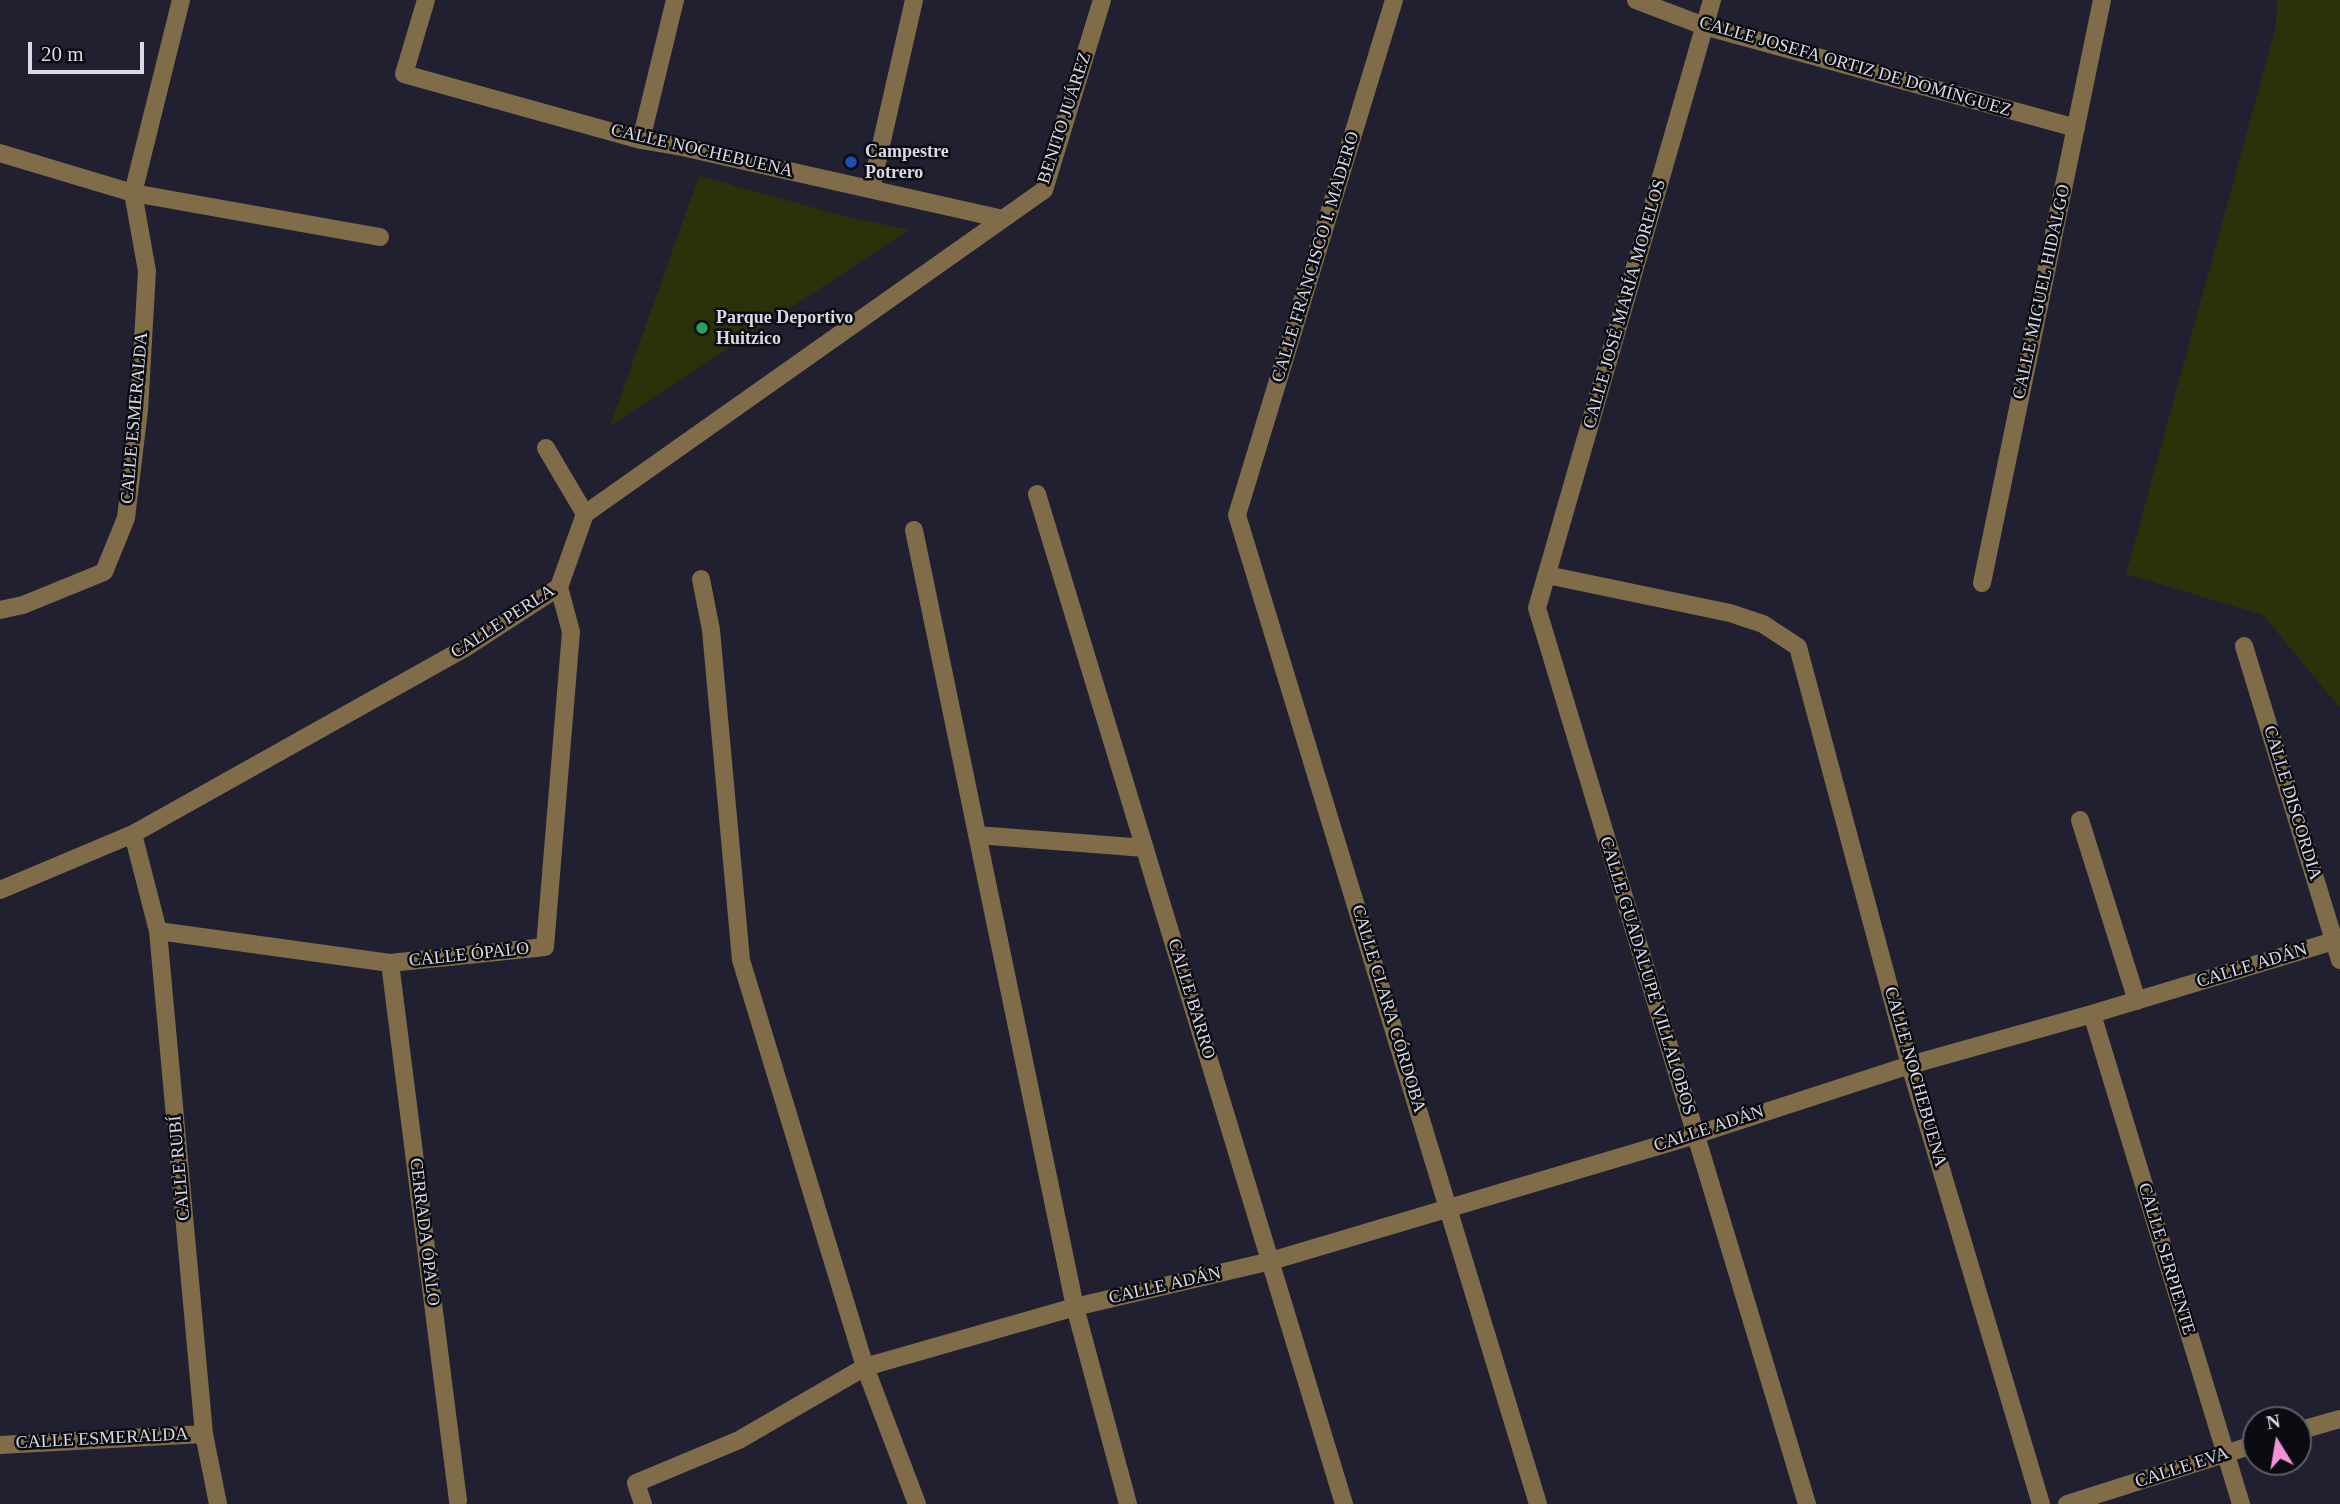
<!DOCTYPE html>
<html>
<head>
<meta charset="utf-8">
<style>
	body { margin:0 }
	#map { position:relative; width:2340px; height:1504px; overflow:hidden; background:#212031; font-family:"Times New Roman",serif }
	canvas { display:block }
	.north { position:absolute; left:2242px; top:1406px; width:70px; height:70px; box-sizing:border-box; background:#0b0b12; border:2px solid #5d5d66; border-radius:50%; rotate:349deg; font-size:19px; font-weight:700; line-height:28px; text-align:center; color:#d9d9e5 }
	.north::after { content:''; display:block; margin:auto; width:24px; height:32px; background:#f391d5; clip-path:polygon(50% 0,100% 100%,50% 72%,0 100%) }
	.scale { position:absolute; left:28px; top:42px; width:116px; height:32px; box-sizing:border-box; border:4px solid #d9d9e5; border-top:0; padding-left:9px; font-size:21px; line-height:24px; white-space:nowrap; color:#d9d9e5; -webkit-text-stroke:5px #0b0b12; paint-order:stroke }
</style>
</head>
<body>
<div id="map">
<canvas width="2340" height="1504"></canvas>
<div class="north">N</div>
<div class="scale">20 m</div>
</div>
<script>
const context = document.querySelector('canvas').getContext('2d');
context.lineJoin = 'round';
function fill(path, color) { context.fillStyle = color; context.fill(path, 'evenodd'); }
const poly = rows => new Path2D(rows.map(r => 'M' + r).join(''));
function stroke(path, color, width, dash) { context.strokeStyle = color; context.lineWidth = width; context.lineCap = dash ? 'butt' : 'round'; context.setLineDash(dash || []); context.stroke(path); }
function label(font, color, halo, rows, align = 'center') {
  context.font = font + ' "Times New Roman",serif'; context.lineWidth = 5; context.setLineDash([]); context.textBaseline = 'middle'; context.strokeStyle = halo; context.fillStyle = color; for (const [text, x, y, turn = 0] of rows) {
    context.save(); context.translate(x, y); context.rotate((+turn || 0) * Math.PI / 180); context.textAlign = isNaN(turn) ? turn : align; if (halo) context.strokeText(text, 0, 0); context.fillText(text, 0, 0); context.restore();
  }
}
const green = poly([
	[2277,0,2340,0,2340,708,2263,615,2126,574,2276,26],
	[699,176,844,216,909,230,610,426]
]);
const minor = poly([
	[426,0,404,74,641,140,682,147,1003,219],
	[1394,0,1237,515,1538,1504],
	[1636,0,1704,26,2076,128],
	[1712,0,1537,608,1807,1504],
	[641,140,675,0],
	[0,153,133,193,380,237],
	[871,189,914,0],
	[546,448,585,514],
	[1037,494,1344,1504],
	[914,530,1075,1307,1128,1504],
	[1547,575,1730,613,1763,624,1798,647,1910,1065,2041,1504],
	[701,579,711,630,741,960,865,1367,917,1504],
	[1982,583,2102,0],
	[0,610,23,605,104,572,126,518,139,410,147,271,133,193,181,0],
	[2244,646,2340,960],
	[2080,820,2137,1001],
	[133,834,158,931,204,1434,218,1504],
	[977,835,1145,848],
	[0,890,133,834,465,648,559,587,585,514,1044,190,1102,0],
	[158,931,390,963,545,947,571,632,559,587],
	[390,963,458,1501],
	[2092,1014,2241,1504],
	[2298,1431,2340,1419],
	[0,1445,204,1434],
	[643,1504,636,1483,739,1440,865,1367,1075,1307,1271,1261,1695,1135,1910,1065,2092,1014,2340,939],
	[2067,1504,2256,1444]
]);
const markers = [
	[851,162,7,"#1a4fb4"],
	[702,328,7,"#2e9e5b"]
];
const streetNames = [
	["CALLE JOSEFA ORTIZ DE DOMÍNGUEZ",1855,67,16],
	["BENITO JUÁREZ",1065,118,-72],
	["CALLE NOCHEBUENA",702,151,13],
	["CALLE FRANCISCO I. MADERO",1316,257,-73],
	["CALLE MIGUEL HIDALGO",2042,292,-78],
	["CALLE JOSÉ MARÍA MORELOS",1625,304,-74],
	["CALLE ESMERALDA",135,418,-85],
	["CALLE PERLA",503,622,-33],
	["CALLE DISCORDIA",2292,803,73],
	["CALLE ÓPALO",469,955,-6],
	["CALLE ADÁN",2252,966,-17],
	["CALLE GUADALUPE VILLALOBOS",1647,976,73],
	["CALLE BARRO",1191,999,73],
	["CALLE CLARA CÓRDOBA",1388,1009,73],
	["CALLE NOCHEBUENA",1915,1077,74],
	["CALLE ADÁN",1709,1129,-18],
	["CALLE RUBÍ",180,1168,-95],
	["CERRADA ÓPALO",424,1232,83],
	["CALLE SERPIENTE",2166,1259,73],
	["CALLE ADÁN",1165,1286,-13],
	["CALLE ESMERALDA",102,1439,-3],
	["CALLE EVA",2182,1468,-18]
];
const poiNames = [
	["Campestre",865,152],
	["Potrero",865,173],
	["Parque Deportivo",716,318],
	["Huitzico",716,339]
];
fill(green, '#2a3209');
stroke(minor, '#806c49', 18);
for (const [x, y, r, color] of markers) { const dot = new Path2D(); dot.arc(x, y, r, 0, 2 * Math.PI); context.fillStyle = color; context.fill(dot); stroke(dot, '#0b0b12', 2.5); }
label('18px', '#d9d9e5', '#0b0b12', streetNames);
label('bold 18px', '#d9d9e5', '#0b0b12', poiNames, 'left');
</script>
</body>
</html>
